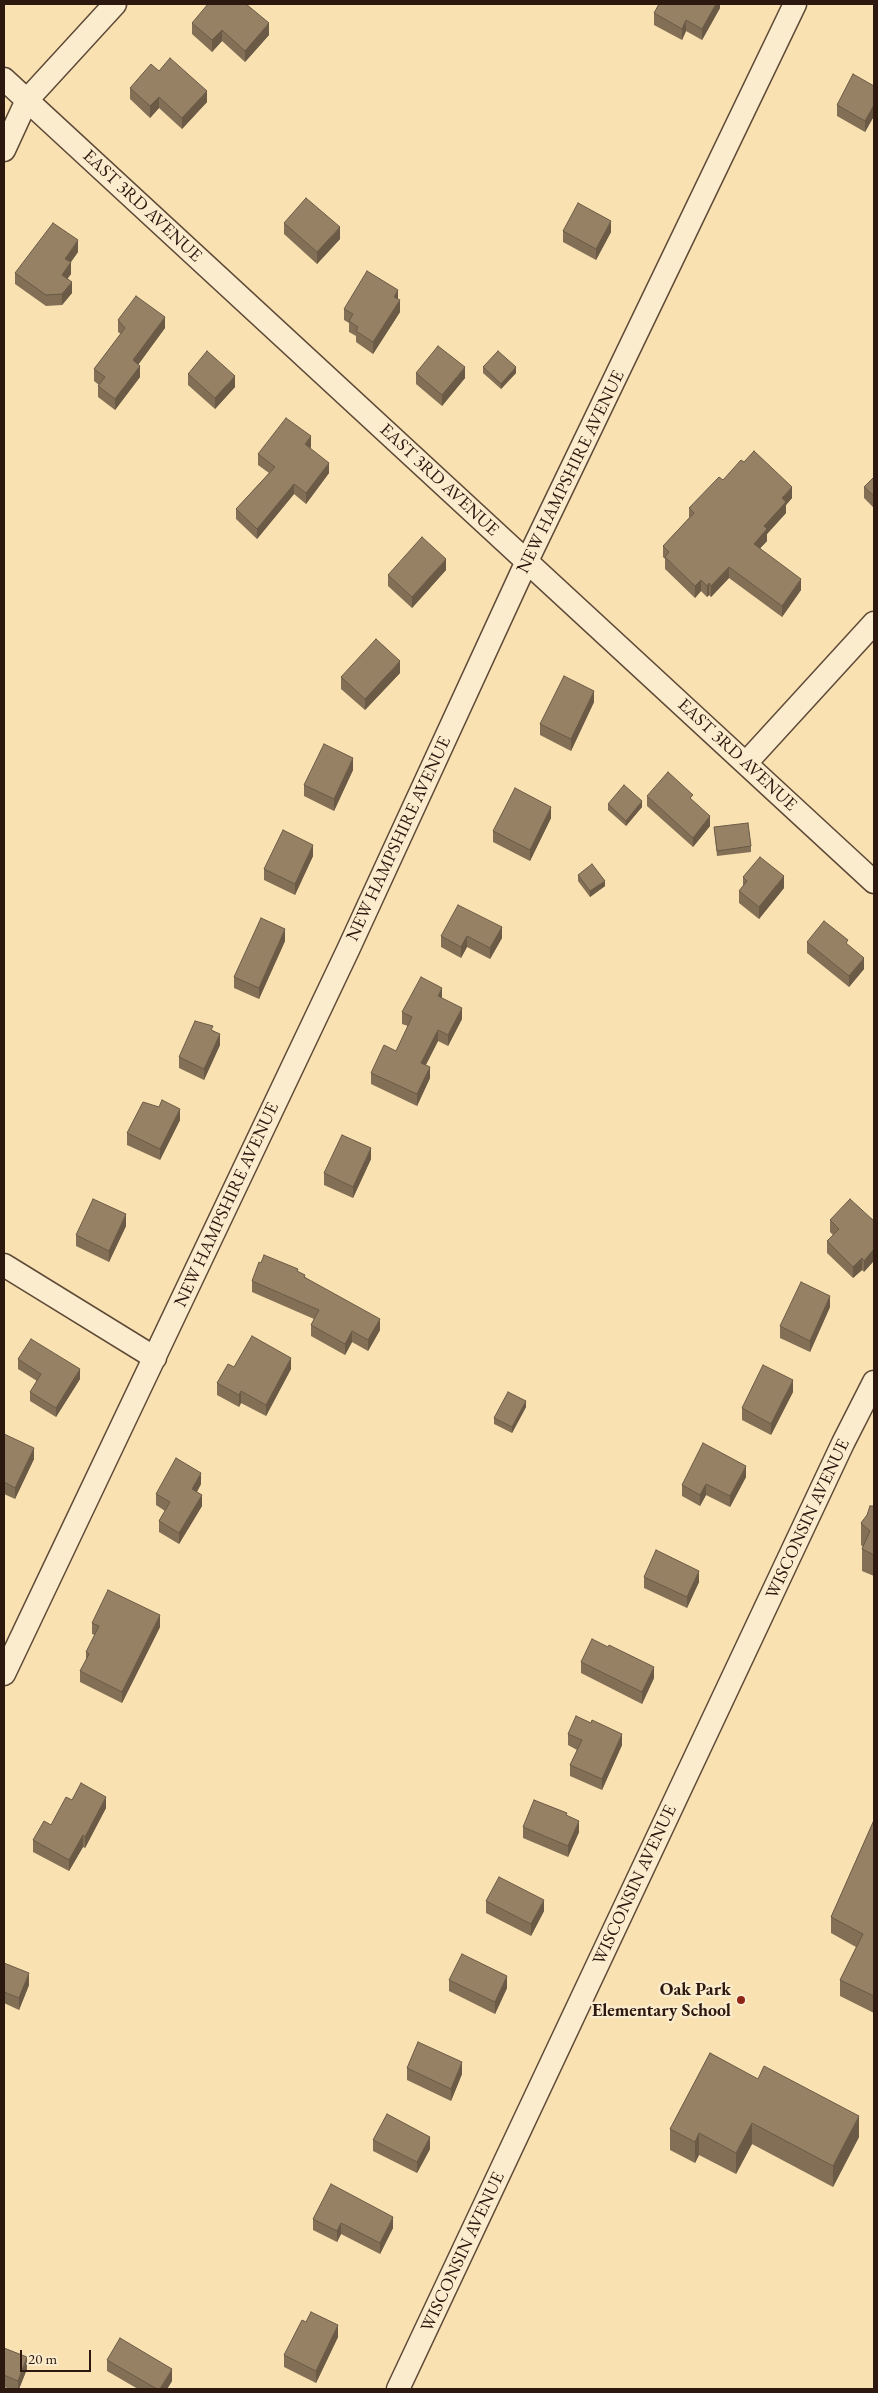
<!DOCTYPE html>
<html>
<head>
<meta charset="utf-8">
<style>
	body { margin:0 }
	#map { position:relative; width:878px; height:2393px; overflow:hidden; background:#f9e1b2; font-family:"EB Garamond",serif }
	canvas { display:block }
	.frame { position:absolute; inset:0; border:5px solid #2c180f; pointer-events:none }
	.scale { position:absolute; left:20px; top:2350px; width:71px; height:22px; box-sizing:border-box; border:2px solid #2c180f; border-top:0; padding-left:6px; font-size:15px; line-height:18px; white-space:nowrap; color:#2c180f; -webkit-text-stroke:4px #fbeccd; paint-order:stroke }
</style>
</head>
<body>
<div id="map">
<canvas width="878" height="2393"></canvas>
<div class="frame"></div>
<div class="scale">20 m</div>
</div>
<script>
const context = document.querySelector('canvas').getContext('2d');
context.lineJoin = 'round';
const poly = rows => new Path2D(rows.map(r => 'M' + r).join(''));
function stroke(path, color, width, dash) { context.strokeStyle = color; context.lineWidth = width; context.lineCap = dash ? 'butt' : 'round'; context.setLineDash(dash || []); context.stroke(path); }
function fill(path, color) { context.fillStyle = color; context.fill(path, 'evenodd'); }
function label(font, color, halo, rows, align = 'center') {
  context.font = font + ' "EB Garamond",serif'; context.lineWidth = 4.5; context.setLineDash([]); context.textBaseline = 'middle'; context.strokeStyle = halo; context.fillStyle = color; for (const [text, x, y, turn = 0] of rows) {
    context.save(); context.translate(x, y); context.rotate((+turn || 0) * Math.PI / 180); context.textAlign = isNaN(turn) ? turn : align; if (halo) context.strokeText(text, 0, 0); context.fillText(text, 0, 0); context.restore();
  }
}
const street = poly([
	[4,79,874,882],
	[4,150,27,100,115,4],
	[746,763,874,623],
	[4,1265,155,1358],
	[4,1674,348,950,527,561,795,4],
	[398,2389,843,1443,874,1382]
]);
const wall = poly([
	[720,4,720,8,702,40,686,31,682,40,654,25,654,13],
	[192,23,269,35,245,62,222,41,212,52,192,34],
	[159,71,207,102,182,129,159,108,150,118,130,99,130,88],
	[874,86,874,116,865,132,837,116,837,105],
	[284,223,340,239,317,264,284,234],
	[563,231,611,232,596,260,563,242],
	[78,252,71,262,71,274,67,279,72,293,62,305,46,306,15,284,15,273],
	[398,299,400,312,373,354,356,342,356,336,349,332,349,323,344,320,344,309],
	[118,320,165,328,138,364,140,377,115,410,98,397,98,386,99,385,94,381,94,369,121,334,118,332],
	[483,367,516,373,501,389,483,373],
	[416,373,465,378,442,406,416,384],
	[188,374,235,387,215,409,188,385],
	[311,447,310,448,329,473,306,504,294,494,257,539,236,519,236,509,269,473,258,465,258,454],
	[874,477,874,508,864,498,864,487],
	[723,480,792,498,786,505,786,513,767,534,767,541,760,548,801,590,782,617,729,578,711,597,709,595,707,597,701,591,695,598,665,569,665,559,663,557,663,546,689,518,689,508],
	[446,570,412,608,388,586,388,575],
	[400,673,365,710,341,689,341,677],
	[594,702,571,751,540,735,540,724],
	[353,770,334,811,304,796,304,785],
	[647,796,710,826,693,847,647,806],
	[608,804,642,807,626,826,608,810],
	[551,818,530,861,493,842,493,831],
	[714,827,751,846,751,852,717,856],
	[313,856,295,895,264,880,264,869],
	[578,875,605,886,590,897,578,881],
	[743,877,784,888,759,919,739,903,739,891,743,886],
	[502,927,502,938,490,959,467,947,461,958,441,947,441,936],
	[285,941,259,999,234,988,234,977],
	[807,942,864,969,849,987,807,953],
	[442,998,462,1019,448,1046,438,1041,426,1065,430,1078,417,1106,371,1084,371,1073,396,1051,408,1026,402,1024,402,1012],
	[213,1030,220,1045,204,1080,179,1068,179,1057],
	[159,1107,180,1120,160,1160,127,1145,127,1133],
	[371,1159,353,1198,324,1185,324,1173],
	[830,1220,874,1221,864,1272,862,1270,853,1278,827,1253,827,1241,833,1235,830,1232],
	[126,1226,109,1262,76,1246,76,1235],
	[298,1272,380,1330,368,1351,352,1342,345,1355,311,1336,311,1325,314,1319,252,1292,252,1281],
	[830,1307,810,1352,780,1338,780,1326],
	[18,1359,80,1379,56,1417,30,1401,30,1392,37,1381,18,1369],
	[234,1367,291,1369,266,1416,241,1403,239,1407,217,1395,217,1383],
	[793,1392,771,1435,742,1420,742,1408],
	[526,1407,512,1433,494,1424,494,1418],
	[4,1434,34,1459,15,1499,4,1494],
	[746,1477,730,1507,706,1495,700,1506,682,1496,682,1485],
	[201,1484,197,1492,202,1506,179,1544,159,1532,159,1521,165,1511,156,1505,156,1494],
	[874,1506,874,1576,862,1571,862,1549,863,1547,861,1545,861,1523],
	[644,1577,699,1582,687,1608,644,1588],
	[92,1623,160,1627,122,1703,80,1682,80,1671,86,1660,86,1652,95,1635,92,1634],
	[581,1662,654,1678,642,1704,581,1673],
	[591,1723,622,1745,602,1790,570,1776,570,1765,577,1750,568,1745,568,1734],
	[72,1800,106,1808,85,1848,83,1847,69,1871,33,1852,33,1840,51,1825],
	[567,1816,579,1832,568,1857,523,1838,523,1827],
	[874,1820,874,2013,840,1996,840,1980,856,1947,831,1933,831,1917],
	[486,1901,544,1911,531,1936,486,1913],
	[4,1963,29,1985,19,2010,4,2003],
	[449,1980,507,1988,495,2014,449,1991],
	[710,2053,859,2137,833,2187,752,2144,736,2174,699,2155,695,2163,670,2150,670,2129],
	[407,2068,462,2074,451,2101,407,2080],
	[373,2140,430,2149,417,2173,373,2151],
	[313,2219,393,2228,380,2254,341,2234,337,2242,313,2230],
	[306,2322,338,2337,316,2383,284,2367,284,2355],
	[4,2348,27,2369,19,2389,10,2389,4,2387],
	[107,2360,172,2381,167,2389,138,2389,107,2371]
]);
const shadedWall = poly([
	[716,4,720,4,720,8,702,40,702,29],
	[686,20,686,31,682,40,682,29],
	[269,23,269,35,245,62,245,51],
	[222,30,222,41,212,52,212,40],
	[207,91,207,102,182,129,182,118],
	[159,97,159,108,150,118,150,106],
	[874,105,874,116,865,132,865,121],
	[611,221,611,232,596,260,596,249],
	[340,227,340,239,317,264,317,252],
	[78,240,78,252,65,270,65,259],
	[71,262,71,274,62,286,62,275],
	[72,282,72,293,62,305,62,294],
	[398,290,398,302,394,297],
	[400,300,400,312,373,354,373,342],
	[165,317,165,328,133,372,133,360],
	[140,366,140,377,115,410,115,399],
	[465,367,465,378,442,406,442,395],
	[516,367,516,373,501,389,501,384],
	[235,376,235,387,215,409,215,398],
	[311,436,311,447,305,455,305,444],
	[329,463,329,473,306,504,306,493],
	[294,484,294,494,257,539,257,529],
	[792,487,792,498,786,505,786,513,767,534,767,541,754,555,754,544,764,526,782,498],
	[446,559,446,570,412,608,412,597],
	[729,567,729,578,711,597,711,586],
	[801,579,801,590,782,617,782,606],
	[701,580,701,591,695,598,695,586],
	[709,583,709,595,707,597,707,586],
	[400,661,400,673,365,710,365,699],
	[594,691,594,702,571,751,571,739],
	[353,758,353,770,334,811,334,799],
	[642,801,642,807,626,826,626,821],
	[551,807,551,818,530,861,530,850],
	[710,816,710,826,693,847,693,838],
	[313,845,313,856,295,895,295,884],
	[784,876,784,888,759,919,759,907],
	[605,881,605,886,590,897,590,891],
	[502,927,502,938,490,959,490,948],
	[285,929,285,941,259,999,259,988],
	[467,936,467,947,461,958,461,947],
	[864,958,864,969,849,987,849,976],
	[442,988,442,999,438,996],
	[462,1008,462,1019,448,1046,448,1035],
	[438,1030,438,1041,421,1074,421,1063],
	[220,1034,220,1045,204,1080,204,1069],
	[430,1067,430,1078,417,1106,417,1094],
	[180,1109,180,1120,160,1160,160,1149],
	[371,1148,371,1159,353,1198,353,1187],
	[126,1214,126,1226,109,1262,109,1251],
	[874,1244,874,1261,864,1272,864,1261],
	[862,1258,862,1270,853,1278,853,1267],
	[830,1296,830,1307,810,1352,810,1341],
	[380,1319,380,1330,368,1351,368,1340],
	[352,1331,352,1342,345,1355,345,1344],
	[291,1358,291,1369,266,1416,266,1405],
	[80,1369,80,1379,56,1417,56,1408],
	[793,1380,793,1392,771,1435,771,1424],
	[241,1391,241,1403,239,1407,239,1395],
	[526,1401,526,1407,512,1433,512,1427],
	[34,1448,34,1459,15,1499,15,1488],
	[746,1466,746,1477,730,1507,730,1496],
	[201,1473,201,1484,192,1500,192,1489],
	[706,1484,706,1495,700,1506,700,1495],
	[202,1495,202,1506,179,1544,179,1533],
	[699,1571,699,1582,687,1608,687,1597],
	[160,1615,160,1627,122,1703,122,1692],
	[654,1667,654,1678,642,1704,642,1692],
	[622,1734,622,1745,602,1790,602,1779],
	[106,1797,106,1808,85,1848,85,1837],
	[579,1821,579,1832,568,1857,568,1846],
	[83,1835,83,1847,69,1871,69,1860],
	[544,1900,544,1911,531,1936,531,1924],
	[29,1973,29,1985,19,2010,19,1998],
	[507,1976,507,1988,495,2014,495,2002],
	[462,2062,462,2074,451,2101,451,2089],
	[859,2116,859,2137,833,2187,833,2166],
	[752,2123,752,2144,736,2174,736,2153],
	[699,2133,699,2155,695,2163,695,2142],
	[430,2137,430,2149,417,2173,417,2162],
	[393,2217,393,2228,380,2254,380,2243],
	[341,2223,341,2234,337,2242,337,2231],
	[338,2325,338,2337,316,2383,316,2371],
	[27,2357,27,2369,19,2389,18,2389,18,2381],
	[172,2369,172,2381,167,2389,160,2389]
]);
const building = poly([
	[208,4,246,4,269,23,245,51,222,30,212,40,192,23,208,4],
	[659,4,716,4,702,29,686,20,682,29,654,13,659,4],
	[170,58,207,91,182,118,159,97,150,106,130,88,151,64,159,71,170,58],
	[853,74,874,86,874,105,865,121,837,105,853,74],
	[306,198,340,227,317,252,284,223,306,198],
	[578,203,611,221,596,249,563,231,578,203],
	[53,223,78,240,65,259,71,262,62,275,72,282,62,294,46,295,15,273,53,223],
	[367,271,398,290,394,297,400,300,373,342,356,331,358,327,349,321,353,314,344,309,367,271],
	[136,296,165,317,133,360,140,366,115,399,98,386,105,377,94,369,125,328,118,320,136,296],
	[438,346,465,367,442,395,416,373,438,346],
	[207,351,235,376,215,398,188,374,207,351],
	[498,351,516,367,501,384,483,367,498,351],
	[286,418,311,436,305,444,329,463,306,493,294,484,257,529,236,509,275,467,258,454,286,418],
	[754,451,792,487,782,498,786,502,764,526,767,529,754,544,801,579,782,606,729,567,711,586,709,583,707,586,701,580,695,586,665,557,669,552,663,546,694,513,689,508,719,477,723,480,741,460,744,462,754,451],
	[874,477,874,496,864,487,874,477],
	[422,537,446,559,412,597,388,575,422,537],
	[376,639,400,661,365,699,341,677,376,639],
	[564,676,594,691,571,739,540,724,564,676],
	[324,744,353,758,334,799,304,785,324,744],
	[668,772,693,795,690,798,710,816,693,838,647,796,668,772],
	[624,785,642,801,626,821,608,804,624,785],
	[515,788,551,807,530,850,493,831,515,788],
	[748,823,751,846,717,851,714,827,748,823],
	[283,830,313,845,295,884,264,869,283,830],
	[760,857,784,876,759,907,739,891,747,881,743,877,760,857],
	[592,864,605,881,590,891,578,875,592,864],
	[458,905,502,927,490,948,467,936,461,947,441,936,458,905],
	[261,918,285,929,259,988,234,977,261,918],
	[824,921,848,940,846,943,864,958,849,976,807,942,824,921],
	[421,977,442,988,438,996,462,1008,448,1035,438,1030,421,1063,430,1067,417,1094,371,1073,384,1045,396,1051,412,1017,402,1012,421,977],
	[195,1021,213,1026,211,1030,220,1034,204,1069,179,1057,195,1021],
	[162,1100,180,1109,160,1149,127,1133,143,1102,159,1107,162,1100],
	[342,1135,371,1148,353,1187,324,1173,342,1135],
	[93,1199,126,1214,109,1251,76,1235,93,1199],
	[850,1199,874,1221,874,1249,864,1261,862,1258,853,1267,827,1241,839,1229,830,1220,850,1199],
	[264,1255,298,1269,297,1271,305,1275,304,1277,380,1319,368,1340,352,1331,345,1344,311,1325,319,1310,252,1281,259,1262,261,1263,264,1255],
	[801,1282,830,1296,810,1341,780,1326,801,1282],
	[252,1336,291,1358,266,1405,241,1391,239,1395,217,1383,228,1364,234,1367,252,1336],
	[31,1339,80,1369,56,1408,30,1392,41,1374,18,1359,31,1339],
	[763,1365,793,1380,771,1424,742,1408,763,1365],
	[508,1392,526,1401,512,1427,494,1418,508,1392],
	[4,1434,34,1448,15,1488,4,1482,4,1434],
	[703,1443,746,1466,730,1496,706,1484,700,1495,682,1485,703,1443],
	[176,1458,201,1473,192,1489,202,1495,179,1533,159,1521,170,1502,156,1494,176,1458],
	[870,1506,874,1506,874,1555,862,1549,870,1531,861,1523,867,1515,870,1506],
	[656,1550,699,1571,687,1597,644,1577,656,1550],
	[108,1590,160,1615,122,1692,80,1671,89,1654,86,1652,99,1626,92,1623,108,1590],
	[592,1639,608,1647,609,1645,654,1667,642,1692,581,1662,592,1639],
	[576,1716,591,1723,592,1720,622,1734,602,1779,570,1765,582,1740,568,1734,576,1716],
	[81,1783,106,1797,85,1837,83,1835,69,1860,33,1840,44,1821,51,1825,66,1797,72,1800,81,1783],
	[534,1800,567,1813,566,1815,579,1821,568,1846,523,1827,534,1800],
	[874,1820,874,1996,840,1980,863,1934,831,1917,874,1820],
	[499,1877,544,1900,531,1924,486,1901,499,1877],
	[462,1954,507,1976,495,2002,449,1980,462,1954],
	[4,1963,29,1973,19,1998,4,1992,4,1963],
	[418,2042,462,2062,451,2089,407,2068,418,2042],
	[710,2053,758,2079,764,2066,859,2116,833,2166,752,2123,736,2153,699,2133,695,2142,670,2129,710,2053],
	[387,2114,430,2137,417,2162,373,2140,387,2114],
	[331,2184,393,2217,380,2243,341,2223,337,2231,313,2219,331,2184],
	[311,2312,338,2325,316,2371,284,2355,302,2320,306,2322,311,2312],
	[120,2338,172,2369,160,2389,157,2389,107,2360,120,2338],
	[4,2348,27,2357,18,2381,4,2375,4,2348]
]);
const markers = [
	[741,2000,5,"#8f2418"]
];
const streetNames = [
	["EAST 3RD AVENUE",142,206,43],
	["NEW HAMPSHIRE AVENUE",571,472,-64],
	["EAST 3RD AVENUE",439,480,43],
	["EAST 3RD AVENUE",737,755,43],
	["NEW HAMPSHIRE AVENUE",399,839,-65],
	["NEW HAMPSHIRE AVENUE",227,1205,-65],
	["WISCONSIN AVENUE",808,1519,-65],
	["WISCONSIN AVENUE",635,1885,-65],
	["WISCONSIN AVENUE",463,2252,-65]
];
const poiNames = [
	["Oak Park",731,1990],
	["Elementary School",731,2011]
];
stroke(street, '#5f4a38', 25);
stroke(street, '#fbeccd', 22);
fill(wall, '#826f56');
fill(shadedWall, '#6a5a46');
fill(building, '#978164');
stroke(building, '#6a5a46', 1);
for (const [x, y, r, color] of markers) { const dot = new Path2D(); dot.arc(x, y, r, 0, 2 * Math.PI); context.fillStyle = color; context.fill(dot); stroke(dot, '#fbeccd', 2); }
label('18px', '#2c180f', '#fbeccd', streetNames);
label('bold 18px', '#2c180f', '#fbeccd', poiNames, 'right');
</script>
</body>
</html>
